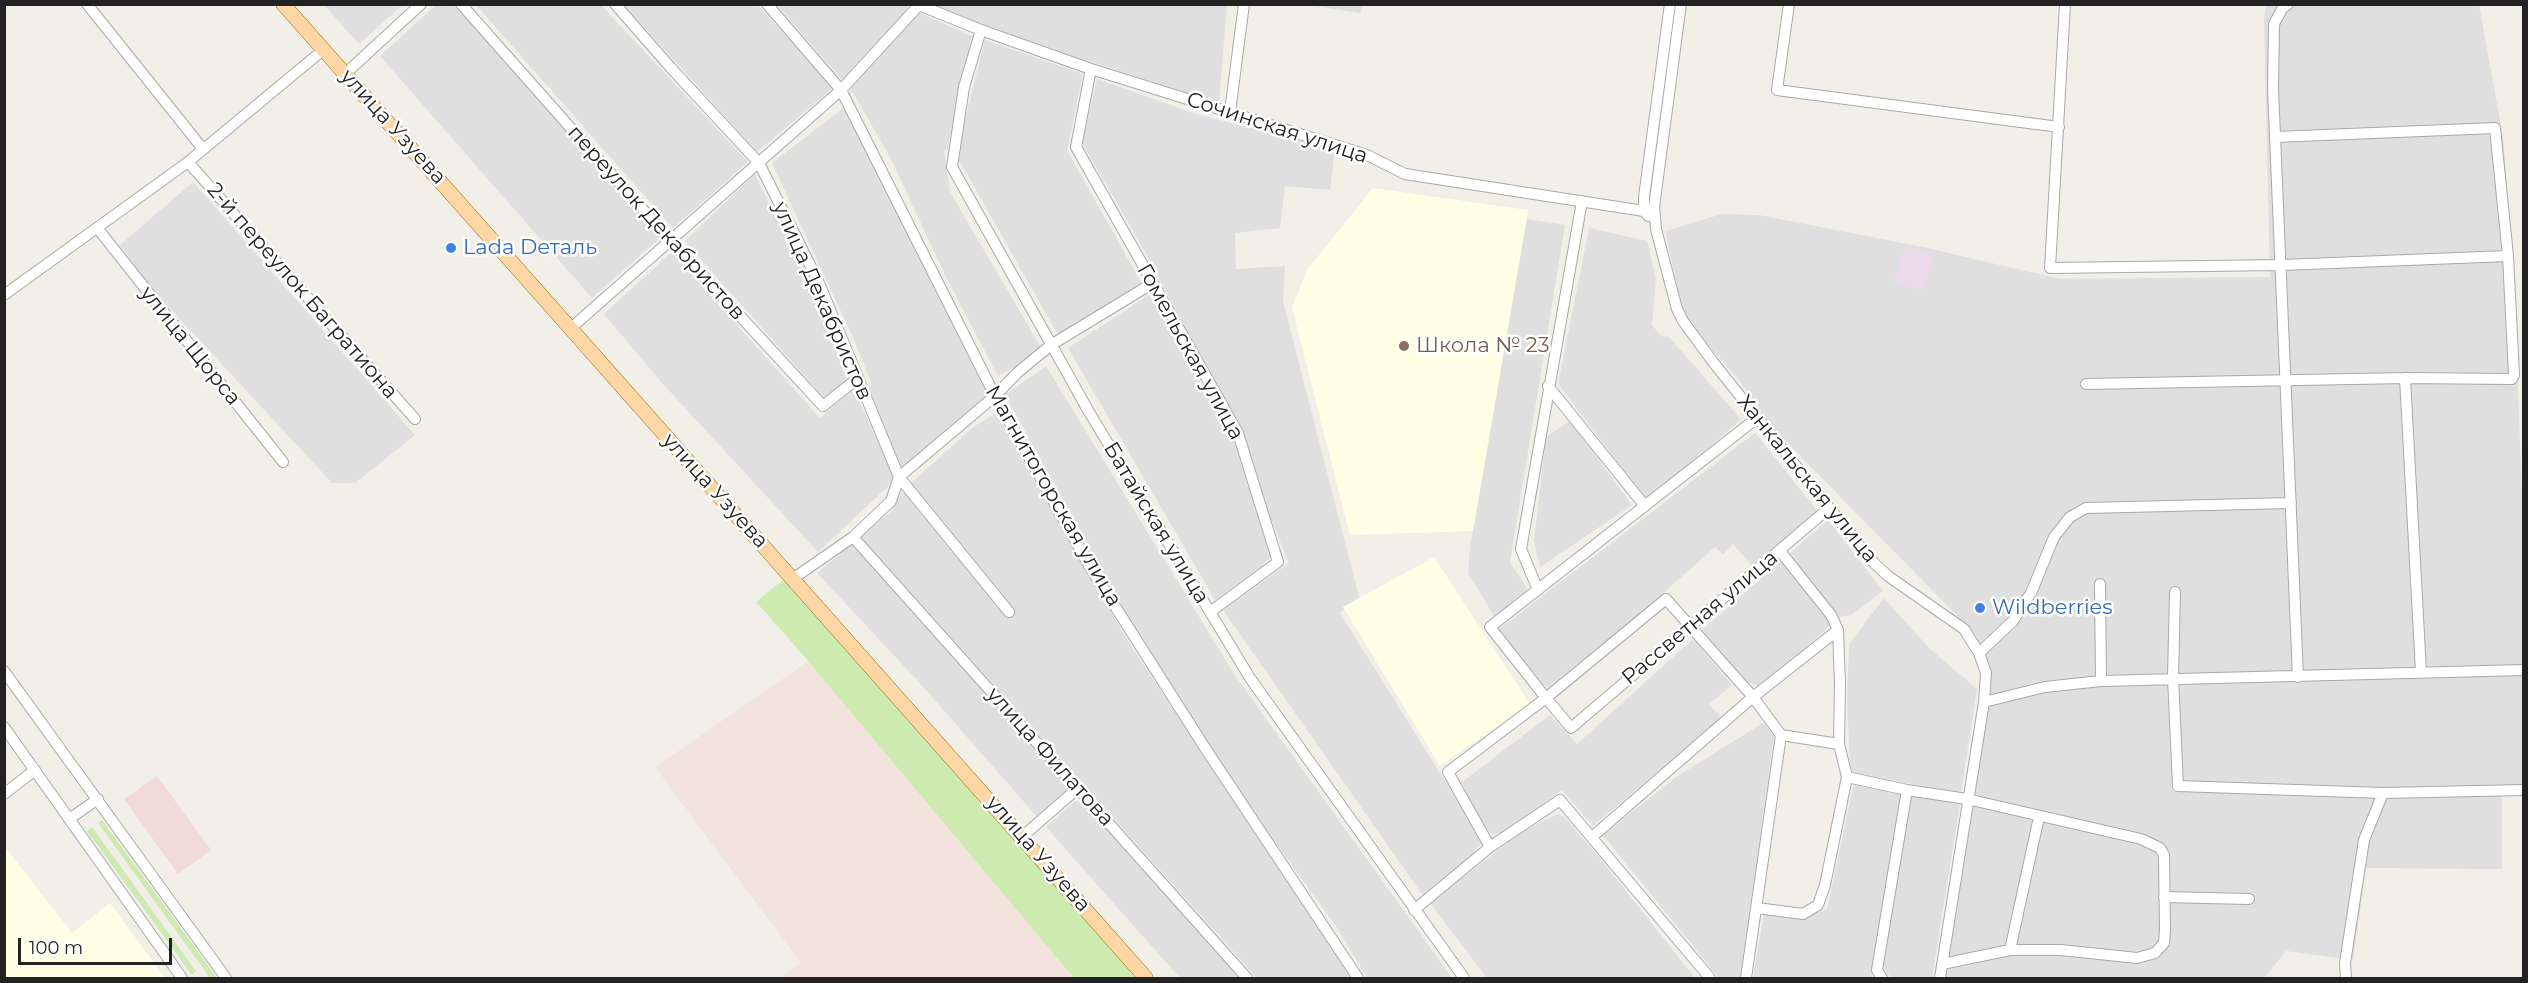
<!DOCTYPE html>
<html>
<head>
<meta charset="utf-8">
<style>
	body { margin:0 }
	#map { position:relative; width:2528px; height:983px; overflow:hidden; background:#f2efe9; font-family:Montserrat,sans-serif }
	canvas { display:block }
	.frame { position:absolute; inset:0; border:6px solid #222; pointer-events:none }
	.scale { position:absolute; left:18px; top:938px; width:154px; height:27px; box-sizing:border-box; border:3px solid #222; border-top:0; padding-left:8px; font-size:18px; line-height:21px; white-space:nowrap; color:#222; -webkit-text-stroke:4px #fff; paint-order:stroke }
</style>
</head>
<body>
<div id="map">
<canvas width="2528" height="983"></canvas>
<div class="frame"></div>
<div class="scale">100 m</div>
</div>
<script>
const context = document.querySelector('canvas').getContext('2d');
context.lineJoin = 'round';
function fill(path, color) { context.fillStyle = color; context.fill(path, 'evenodd'); }
const poly = rows => new Path2D(rows.map(r => 'M' + r).join(''));
function stroke(path, color, width, dash) { context.strokeStyle = color; context.lineWidth = width; context.lineCap = dash ? 'butt' : 'round'; context.setLineDash(dash || []); context.stroke(path); }
function label(font, color, halo, rows, align = 'center') {
  context.font = font + ' Montserrat,sans-serif'; context.lineWidth = 5; context.setLineDash([]); context.textBaseline = 'middle'; context.strokeStyle = halo; context.fillStyle = color; for (const [text, x, y, turn = 0] of rows) {
    context.save(); context.translate(x, y); context.rotate((+turn || 0) * Math.PI / 180); context.textAlign = isNaN(turn) ? turn : align; if (halo) context.strokeText(text, 0, 0); context.fillText(text, 0, 0); context.restore();
  }
}
const residential = poly([
	[324,5,403,5,359,44],
	[436,5,455,5,661,237,592,298,380,56],
	[476,5,601,5,748,162,673,228],
	[624,5,758,5,833,88,757,152],
	[777,5,908,5,909,8,976,38,957,102,948,148,944,150,950,192,1040,346,1020,364,998,376,945,275,892,161,854,94],
	[929,5,1227,5,1219,103,1076,57],
	[1308,5,1362,5,1360,13],
	[2266,5,2479,5,2503,137,2513,257,2523,520,2523,794,2502,795,2502,869,2366,868,2353,960,2286,951,2264,978,1940,978,1986,673,1973,643,1979,638,1767,422,1739,380,1689,324,1683,312,1665,231,1722,214,1759,215,1923,247,2060,279,2270,277,2264,20],
	[985,40,1083,74,1067,150,1142,284,1058,335,959,160,957,151],
	[1097,79,1193,113,1335,150,1330,190,1285,186,1280,228,1235,233,1236,269,1285,266,1283,301,1359,597,1340,613,1483,842,1474,850,1477,855,1424,897,1223,610,1289,563,1267,510,1242,435,1144,250,1082,143],
	[846,106,990,394,903,468,891,451,869,387,872,385,856,344,772,163],
	[755,174,820,308,847,380,824,398,685,241],
	[193,182,415,435,355,483,332,483,152,289,120,245],
	[1527,219,1565,225,1510,562,1529,591,1494,616,1468,573,1470,548],
	[1589,228,1647,241,1656,279,1652,325,1661,336,1669,337,1741,419,1689,466,1646,499,1558,384],
	[672,252,820,418,854,389,895,480,818,552,662,383,604,314],
	[1149,295,1232,435,1271,557,1257,570,1215,600,1068,348],
	[1046,366,1234,674,1452,978,1367,978,1338,929,1242,796,1147,651,1005,395],
	[996,413,1127,640,1352,978,1257,978,859,535,891,512,901,494,913,481,975,426],
	[1570,421,1632,505,1540,567,1534,541,1546,437],
	[1755,433,1818,512,1753,567,1733,544,1723,554,1715,547,1644,610,1547,688,1498,630],
	[1828,520,1883,591,1851,615,1841,617,1760,687,1741,679,1700,632],
	[854,542,1073,788,1039,819,918,681,817,573],
	[1884,598,1929,648,1977,689,1961,793,1857,774,1850,768,1847,699,1849,644],
	[1693,639,1732,685,1709,704,1722,718,1593,826,1562,790,1502,833,1491,834,1474,809,1462,782,1550,715,1577,744],
	[1763,723,1774,735,1742,978,1719,978,1603,835,1676,777],
	[1854,783,1904,792,1871,978,1753,978,1764,913,1804,918,1827,909],
	[1910,794,1960,803,1932,978,1891,978,1883,967],
	[1075,801,1081,802,1170,897,1241,978,1180,978,1046,827],
	[1557,814,1564,817,1599,857,1695,978,1487,978,1430,903,1520,833]
]);
const commercial = poly([
	[157,776,211,850,178,874,124,799]
]);
const industrial = poly([
	[1905,246,1933,254,1923,290,1894,282]
]);
const education = poly([
	[1373,188,1528,210,1473,531,1350,535,1292,308,1307,270],
	[1434,557,1530,704,1440,766,1343,607],
	[5,847,72,933,110,903,165,978,7,978,4,975]
]);
const military = poly([
	[839,640,1139,978,780,978,801,963,655,767]
]);
const grass = poly([
	[785,578,1130,966,1133,978,1074,978,798,649,756,602],
	[102,820,217,978,210,978,98,823],
	[92,827,196,971,192,975,87,831]
]);
const minor = poly([
	[87,4,203,149],
	[461,4,669,239,823,406,858,378],
	[615,4,671,68,759,163,819,283,899,477,1009,612],
	[767,4,841,90,995,396,1090,567,1207,751,1358,978],
	[1681,4,1654,207,1656,229,1677,309,1683,321,1713,362,1871,560,1888,576,1964,629,1979,653,1986,673,1984,702,1940,978],
	[1789,4,1777,90,2059,127],
	[2065,4,2050,268,2282,265,2508,256],
	[2288,4,2282,9,2274,24,2273,89,2298,677],
	[981,30,964,87,952,167,1089,412,1250,678,1464,978],
	[1091,69,1076,147,1238,433,1278,562,1210,612],
	[345,74,421,4],
	[1230,112,1244,4],
	[188,162,415,419],
	[1648,216,1644,211,1644,197,1670,4],
	[98,229,283,462],
	[4,295,188,162,323,50],
	[571,328,841,90,919,5,981,30,1091,69,1367,155,1405,174,1644,211],
	[2405,378,2421,672],
	[2086,384,2405,378,2512,379,2514,375,2508,256,2495,128,2275,137],
	[1548,386,1645,506],
	[1757,418,1490,627,1546,698,1571,728,1829,508],
	[853,537,1247,978],
	[794,578,853,537,891,501,899,477,995,396,1017,373,1051,345,1153,283],
	[2100,584,2101,681],
	[1538,590,1521,549,1582,201],
	[2175,592,2173,678,2178,786,2383,793,2524,790],
	[1979,653,2013,621,2022,606,2031,593,2054,537,2070,517,2086,508,2291,503],
	[4,671,226,978],
	[1984,702,2045,687,2101,681,2524,670],
	[4,727,182,978],
	[1847,777,1907,790,1967,799,2141,839,2160,848,2164,855,2165,930,2164,943,2155,953,2137,958,2061,950,2010,950,1942,964],
	[4,794,35,770],
	[69,819,98,799],
	[1023,836,1078,788],
	[1592,837,1753,697,1838,630],
	[1490,847,1448,772,1546,698,1666,599,1753,697,1781,735,1839,744],
	[2164,897,2249,899],
	[1757,908,1803,914,1818,905,1825,885,1847,777,1839,744,1840,684,1838,630,1831,615,1780,551],
	[1414,910,1490,847,1560,800,1710,978],
	[2010,950,2039,817],
	[1746,978,1781,735],
	[1882,978,1877,970,1907,790],
	[2346,978,2345,963,2364,840,2383,793]
]);
const major = poly([
	[283,4,1146,978]
]);
const markers = [
	[451,248,6,"#3f7fe0"],
	[1404,346,6,"#8d6e63"],
	[1980,608,6,"#3f7fe0"]
];
const streetNames = [
	["улица Узуева",393,127,48],
	["Сочинская улица",1277,128,18],
	["переулок Декабристов",656,223,48],
	["2-й переулок Багратиона",302,291,49],
	["улица Декабристов",822,301,66],
	["улица Щорса",190,346,51],
	["Гомельская улица",1190,352,61],
	["Ханкальская улица",1807,479,51],
	["улица Узуева",715,491,48],
	["Магнитогорская улица",1053,496,60],
	["Батайская улица",1156,523,59],
	["Рассветная улица",1700,618,-40],
	["улица Филатова",1050,757,48],
	["улица Узуева",1038,854,49]
];
const shopNames = [
	["Lada Dеталь",463,248],
	["Wildberries",1992,608]
];
const educationNames = [
	["Школа № 23",1416,346]
];
fill(residential, '#e0dfdf');
fill(commercial, '#f2dad9');
fill(industrial, '#ebdbe8');
fill(education, '#ffffe5');
fill(military, '#f3e3dd');
fill(grass, '#cdebb0');
stroke(minor, '#a9a9a9', 12);
stroke(major, '#a06b00', 15);
stroke(minor, '#fff', 10);
stroke(major, '#fcd6a4', 14);
for (const [x, y, r, color] of markers) { const dot = new Path2D(); dot.arc(x, y, r, 0, 2 * Math.PI); context.fillStyle = color; context.fill(dot); stroke(dot, '#fff', 2); }
label('21px', '#222', '#fff', streetNames);
label('21px', '#366cbe', '#fff', shopNames, 'left');
label('21px', '#785e54', '#fff', educationNames, 'left');
</script>
</body>
</html>
